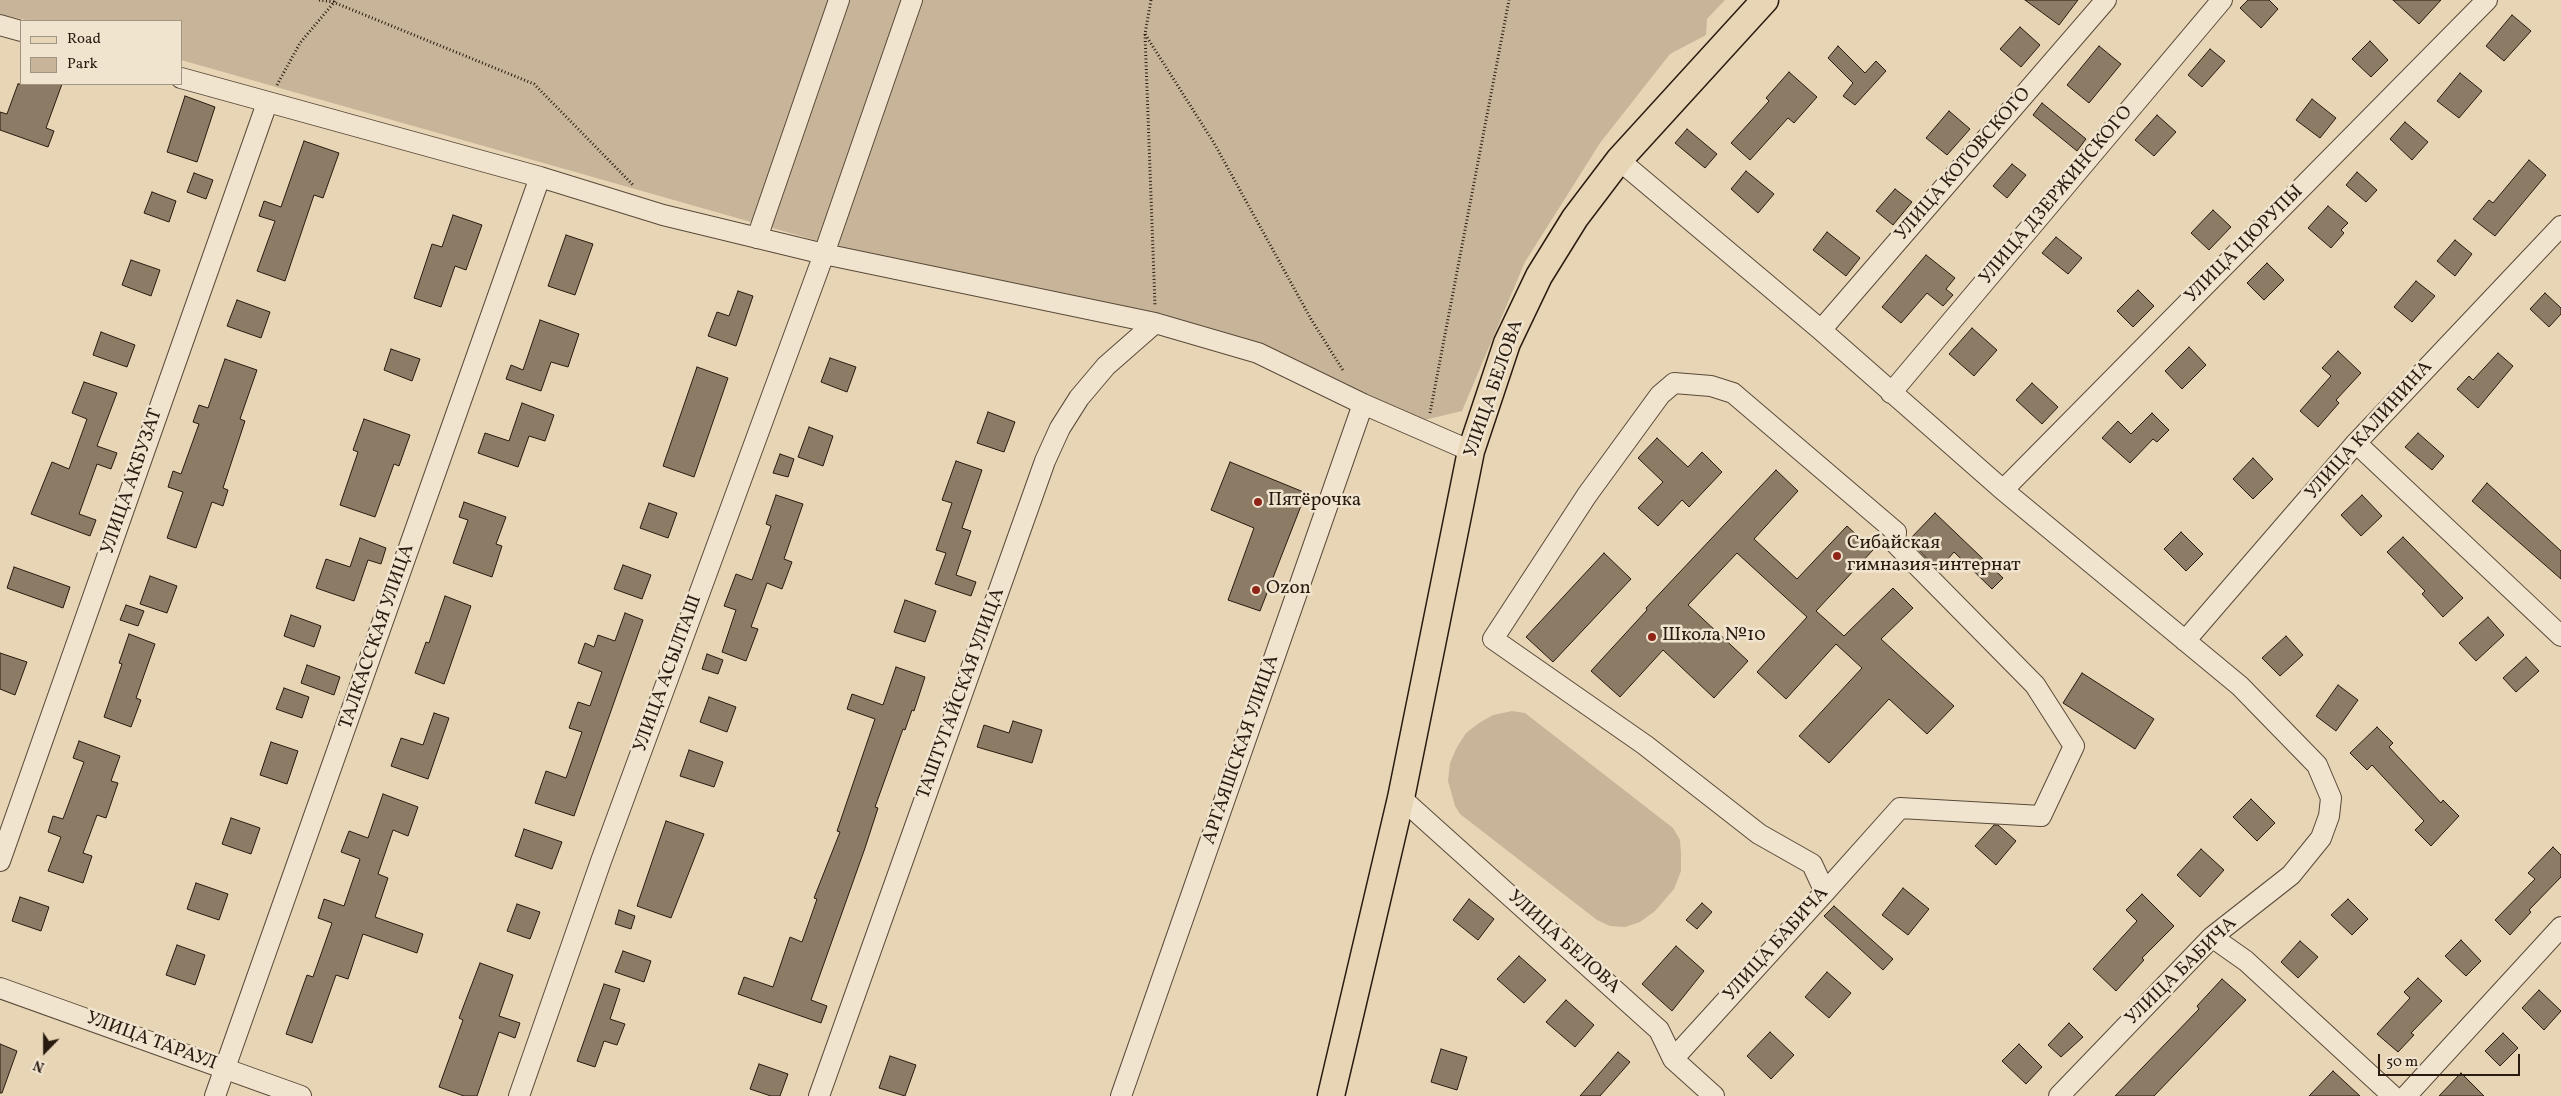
<!DOCTYPE html>
<html>
<head>
<meta charset="utf-8">
<style>
	body { margin:0 }
	#map { position:relative; width:2561px; height:1096px; overflow:hidden; background:#e8d5b5; font-family:Vollkorn,serif }
	canvas { display:block }
	.legend { position:absolute; left:20px; top:20px; width:162px; height:65px; box-sizing:border-box; background:#f0e4cf; border:1px solid #a09483; margin:0; padding:6px 9px; list-style:none; font-size:15px; color:#291b10 }
	.legend li { display:flex; align-items:center; gap:10px; height:25px }
	.legend b { width:25px; border:1px solid #a09483 }
	.north { position:absolute; left:20px; top:1026px; width:50px; height:50px; -webkit-text-stroke:4px #f0e4cf; paint-order:stroke; rotate:202deg; font-size:14px; font-weight:700; line-height:20px; text-align:center; color:#291b10 }
	.north::after { content:''; display:block; margin:auto; width:18px; height:22px; background:#291b10; clip-path:polygon(50% 0,100% 100%,50% 72%,0 100%) }
	.scale { position:absolute; left:2378px; top:1054px; width:142px; height:22px; box-sizing:border-box; border:2px solid #291b10; border-top:0; padding-left:6px; font-size:15px; line-height:18px; white-space:nowrap; color:#291b10; -webkit-text-stroke:4px #f0e4cf; paint-order:stroke }
</style>
</head>
<body>
<div id="map">
<canvas width="2561" height="1096"></canvas>
<ul class="legend">
<li><b style="height:6px;background:#e8d5b5"></b>Road</li>
<li><b style="height:14px;background:#c8b599"></b>Park</li>
</ul>
<div class="north">N</div>
<div class="scale">50 m</div>
</div>
<script>
const context = document.querySelector('canvas').getContext('2d');
context.lineJoin = 'round';
function fill(path, color) { context.fillStyle = color; context.fill(path, 'evenodd'); }
const poly = rows => new Path2D(rows.map(r => 'M' + r).join(''));
function stroke(path, color, width, dash) { context.strokeStyle = color; context.lineWidth = width; context.lineCap = dash ? 'butt' : 'round'; context.setLineDash(dash || []); context.stroke(path); }
function label(font, color, halo, rows, align = 'center') {
  context.font = font + ' Vollkorn,serif'; context.lineWidth = 5; context.setLineDash([]); context.textBaseline = 'middle'; context.strokeStyle = halo; context.fillStyle = color; for (const [text, x, y, turn = 0] of rows) {
    context.save(); context.translate(x, y); context.rotate((+turn || 0) * Math.PI / 180); context.textAlign = isNaN(turn) ? turn : align; if (halo) context.strokeText(text, 0, 0); context.fillText(text, 0, 0); context.restore();
  }
}
const green = poly([
	[0,0,1725,0,1707,19,1706,35,1670,54,1600,143,1525,262,1462,411,1420,421,1246,359,818,241,181,60,181,21,30,21,0,14],
	[1512,711,1525,713,1673,828,1680,840,1681,853,1681,871,1674,889,1655,911,1640,922,1625,927,1610,926,1597,920,1460,814,1455,806,1448,781,1450,763,1457,747,1466,733,1479,723,1493,715]
]);
const building = poly([
	[2025,0,2078,0,2059,25,2025,0],
	[2248,0,2269,0,2278,9,2261,28,2240,8,2248,0],
	[2393,0,2441,0,2419,24,2393,0],
	[2512,15,2531,31,2504,61,2486,46,2512,15],
	[2020,27,2040,45,2021,67,2000,49,2020,27],
	[2370,41,2388,60,2371,77,2352,59,2370,41],
	[1838,46,1865,73,1876,61,1886,71,1855,105,1843,96,1853,83,1828,58,1838,46],
	[2099,46,2121,64,2089,103,2067,85,2099,46],
	[2210,49,2225,61,2202,87,2188,75,2210,49],
	[1789,72,1817,97,1794,123,1788,118,1750,160,1731,143,1769,101,1766,98,1789,72],
	[2460,73,2482,91,2459,118,2437,101,2460,73],
	[18,84,62,84,46,128,54,131,48,147,0,130,0,112,7,114,18,84],
	[185,96,215,107,197,162,167,152,185,96],
	[2312,99,2336,118,2320,138,2296,120,2312,99],
	[2042,103,2086,139,2077,151,2033,115,2042,103],
	[1949,111,1970,129,1947,155,1926,138,1949,111],
	[2157,115,2176,132,2154,156,2135,140,2157,115],
	[2405,122,2428,142,2412,160,2390,139,2405,122],
	[1687,129,1717,154,1705,168,1675,143,1687,129],
	[304,141,339,153,323,198,314,195,285,281,257,271,275,221,259,216,264,201,281,207,304,141],
	[2529,160,2546,175,2495,236,2473,219,2489,200,2493,203,2529,160],
	[2012,164,2026,175,2007,198,1993,186,2012,164],
	[1746,171,1774,194,1758,213,1731,189,1746,171],
	[2357,172,2377,190,2366,202,2346,185,2357,172],
	[194,173,213,180,206,199,187,192,194,173],
	[1895,189,1912,202,1893,225,1876,211,1895,189],
	[152,192,176,201,169,222,144,213,152,192],
	[2328,206,2348,223,2341,230,2344,233,2331,248,2308,228,2328,206],
	[2213,210,2231,227,2209,250,2191,233,2213,210],
	[453,215,482,225,466,270,455,266,441,307,414,298,432,244,442,247,453,215],
	[1827,232,1860,258,1846,276,1813,250,1827,232],
	[566,235,593,244,575,295,548,286,566,235],
	[2056,237,2082,258,2068,274,2042,253,2056,237],
	[2455,240,2472,254,2455,276,2437,261,2455,240],
	[1926,255,1955,278,1946,289,1953,295,1943,306,1927,293,1901,323,1882,307,1926,255],
	[131,260,160,270,151,296,122,285,131,260],
	[2267,263,2284,280,2264,300,2247,283,2267,263],
	[2416,281,2435,296,2412,322,2394,307,2416,281],
	[2138,290,2154,306,2133,327,2117,311,2138,290],
	[738,291,753,296,736,346,708,336,717,312,729,316,738,291],
	[2545,293,2561,308,2561,314,2549,327,2530,309,2545,293],
	[237,300,270,312,261,338,227,326,237,300],
	[540,320,579,334,568,367,551,362,541,391,506,379,511,365,523,370,540,320],
	[1972,328,1997,350,1974,376,1949,354,1972,328],
	[101,332,135,345,127,367,93,355,101,332],
	[2189,347,2206,365,2182,389,2165,371,2189,347],
	[391,349,420,359,412,381,384,370,391,349],
	[2338,351,2361,373,2336,400,2339,403,2318,427,2300,411,2331,376,2322,368,2338,351],
	[2498,353,2513,366,2478,408,2457,389,2469,376,2473,380,2498,353],
	[830,358,856,367,847,392,821,382,830,358],
	[225,359,257,370,240,419,245,421,223,488,228,490,223,506,212,502,196,548,167,538,183,492,168,487,173,471,181,474,199,424,193,422,199,405,208,408,225,359],
	[697,367,728,378,694,477,663,466,697,367],
	[84,382,117,393,97,446,117,453,111,469,97,464,79,514,96,520,90,536,31,514,52,462,69,469,87,419,72,413,84,382],
	[2032,383,2058,407,2042,424,2016,400,2032,383],
	[522,403,554,415,545,441,529,436,518,467,478,453,485,433,509,441,522,403],
	[988,412,1015,422,1004,452,977,443,988,412],
	[2152,413,2169,430,2157,442,2153,439,2130,463,2102,438,2118,421,2131,434,2152,413],
	[364,419,410,435,399,466,394,464,375,517,340,505,358,452,353,450,364,419],
	[809,427,833,436,823,466,798,457,809,427],
	[2418,433,2444,456,2432,470,2405,447,2418,433],
	[1657,438,1688,467,1702,452,1722,472,1689,507,1682,500,1658,526,1638,508,1663,482,1638,458,1657,438],
	[780,454,794,459,788,477,773,473,780,454],
	[2253,458,2273,479,2253,499,2233,479,2253,458],
	[956,461,982,470,962,528,971,531,956,575,976,582,971,596,935,584,946,553,936,550,952,503,942,500,956,461],
	[1230,462,1306,493,1260,611,1228,600,1254,528,1211,510,1230,462],
	[1776,470,1798,491,1754,539,1797,579,1847,526,1873,550,1816,611,1844,636,1893,588,1913,608,1881,639,1954,706,1927,734,1889,699,1829,763,1799,736,1862,668,1836,644,1786,699,1757,672,1807,617,1737,553,1688,605,1748,661,1714,698,1663,650,1620,697,1591,671,1647,610,1646,608,1776,470],
	[2487,483,2561,551,2561,579,2472,501,2487,483],
	[776,495,803,504,784,559,792,562,782,589,767,583,751,627,758,629,746,661,722,652,736,610,724,606,736,574,752,580,771,526,766,524,776,495],
	[2362,495,2382,516,2361,536,2341,515,2362,495],
	[464,502,506,517,496,544,502,546,492,577,453,563,468,520,459,517,464,502],
	[649,503,677,513,668,538,640,528,649,503],
	[1935,513,2003,578,1992,589,1954,552,1938,570,1909,540,1935,513],
	[2181,532,2203,554,2186,571,2164,549,2181,532],
	[2403,537,2463,598,2443,617,2422,594,2425,591,2387,552,2403,537],
	[360,538,386,548,381,564,368,560,354,601,316,588,326,559,350,567,360,538],
	[1604,553,1631,579,1553,662,1526,637,1604,553],
	[623,565,651,575,642,599,614,589,623,565],
	[14,567,70,587,63,608,7,588,14,567],
	[150,576,177,586,167,613,140,604,150,576],
	[445,596,471,606,444,684,415,673,426,642,429,643,445,596],
	[905,600,936,611,925,642,894,632,905,600],
	[126,605,144,611,138,626,120,620,126,605],
	[625,613,643,620,574,816,535,803,546,771,566,778,582,732,569,728,578,702,590,706,602,672,578,663,585,643,594,647,598,635,615,641,625,613],
	[291,615,321,626,314,647,284,636,291,615],
	[2488,617,2504,635,2476,661,2459,643,2488,617],
	[129,634,155,644,136,698,141,700,131,727,104,717,122,664,119,663,129,634],
	[2286,636,2303,655,2280,676,2262,658,2286,636],
	[0,653,27,662,15,695,0,689,0,653],
	[707,654,723,660,718,674,702,669,707,654],
	[2526,657,2539,671,2516,692,2503,678,2526,657],
	[307,665,340,677,334,695,301,683,307,665],
	[896,667,925,677,914,711,912,710,905,730,903,729,875,807,878,808,865,848,811,1000,827,1006,821,1023,738,994,744,977,773,987,790,937,802,942,817,899,814,898,840,832,837,831,875,719,847,709,852,694,883,705,896,667],
	[2082,673,2154,719,2135,749,2063,703,2082,673],
	[2338,685,2358,700,2336,731,2316,716,2338,685],
	[284,688,309,697,302,718,276,709,284,688],
	[709,697,736,707,727,732,700,722,709,697],
	[434,713,449,718,428,779,391,766,401,738,423,745,434,713],
	[1013,721,1042,730,1032,763,977,747,984,725,1009,733,1013,721],
	[2377,727,2393,743,2389,747,2441,803,2443,800,2459,816,2431,846,2415,830,2424,821,2372,765,2367,770,2350,753,2377,727],
	[79,741,120,756,111,781,118,783,106,818,97,815,83,853,92,856,83,883,48,871,61,837,48,832,53,816,63,819,84,762,73,758,79,741],
	[271,742,298,751,287,784,260,775,271,742],
	[689,750,723,762,714,787,680,776,689,750],
	[383,794,418,807,408,836,393,830,378,874,388,878,375,917,423,934,417,953,363,934,348,979,336,975,312,1043,286,1034,307,975,313,977,332,923,318,918,324,899,344,906,360,859,341,852,349,831,368,838,383,794],
	[2251,799,2275,823,2257,841,2233,817,2251,799],
	[231,818,260,828,251,854,222,844,231,818],
	[666,821,704,834,671,918,637,906,666,821],
	[1994,825,1998,825,2016,841,1996,865,1975,846,1994,825],
	[524,829,562,842,552,869,515,856,524,829],
	[2553,847,2561,855,2561,877,2529,910,2531,912,2510,935,2495,920,2535,879,2528,873,2553,847],
	[2201,849,2224,870,2200,897,2177,875,2201,849],
	[196,883,228,894,219,920,187,909,196,883],
	[1903,888,1929,909,1908,935,1882,915,1903,888],
	[2142,894,2174,926,2142,958,2144,960,2116,991,2093,969,2137,921,2126,910,2142,894],
	[20,897,49,907,41,931,12,921,20,897],
	[1469,899,1494,919,1478,940,1453,920,1469,899],
	[2348,899,2368,919,2352,935,2331,915,2348,899],
	[1702,903,1712,912,1697,929,1686,920,1702,903],
	[517,904,540,912,530,939,507,931,517,904],
	[1834,906,1893,959,1883,970,1824,916,1834,906],
	[619,910,635,916,631,929,615,924,619,910],
	[2461,940,2481,961,2466,976,2445,956,2461,940],
	[2300,941,2318,957,2298,978,2281,962,2300,941],
	[177,945,205,955,195,985,166,975,177,945],
	[1676,946,1704,971,1672,1011,1642,984,1676,946],
	[623,951,651,961,644,982,615,972,623,951],
	[1519,956,1546,980,1524,1003,1497,979,1519,956],
	[480,963,513,975,499,1016,520,1023,515,1038,499,1032,477,1096,464,1096,439,1087,463,1020,459,1018,480,963],
	[1827,972,1851,993,1829,1018,1805,997,1827,972],
	[2418,978,2442,1001,2411,1033,2414,1035,2398,1052,2377,1034,2410,998,2404,992,2418,978],
	[2222,979,2246,1000,2154,1096,2115,1096,2199,1009,2197,1006,2222,979],
	[604,984,620,989,610,1019,625,1024,617,1045,604,1041,595,1067,577,1061,604,984],
	[2539,990,2561,1011,2544,1030,2522,1008,2539,990],
	[1566,1000,1594,1025,1575,1047,1546,1022,1566,1000],
	[2069,1023,2083,1037,2061,1057,2048,1045,2069,1023],
	[1770,1032,1794,1055,1771,1079,1747,1056,1770,1032],
	[2503,1033,2518,1048,2500,1066,2485,1051,2503,1033],
	[0,1044,17,1051,2,1093,0,1093,0,1044],
	[2019,1044,2042,1067,2026,1084,2002,1061,2019,1044],
	[1441,1049,1467,1057,1457,1090,1431,1082,1441,1049],
	[1618,1052,1630,1062,1600,1096,1580,1096,1618,1052],
	[890,1056,916,1065,905,1096,879,1088,890,1056],
	[759,1064,788,1074,780,1096,771,1096,750,1089,759,1064],
	[2333,1071,2360,1096,2309,1096,2333,1071],
	[2461,1073,2484,1096,2439,1096,2461,1073]
]);
const path = poly([
	[319,0,333,2,534,84,633,185],
	[1151,0,1145,34,1214,143,1311,319,1344,372],
	[1145,34,1155,305],
	[277,85,300,43,336,0],
	[1430,413,1509,0]
]);
const minor = poly([
	[0,25,21,31],
	[181,78,540,177,663,215,824,254,1155,323,1258,353,1363,404,1471,451],
	[1619,160,1821,330,2003,490,2240,686,2317,765,2331,798,2329,816,2321,838,2291,875,2212,937,2059,1096],
	[757,238,839,0],
	[1821,330,2106,0],
	[1891,393,2222,0],
	[2356,443,2561,636],
	[2003,490,2487,0],
	[2185,641,2356,443,2561,226],
	[1401,798,1659,1030,1673,1059,1714,1096],
	[0,861,267,103],
	[2212,937,2246,961,2393,1096],
	[0,988,301,1096],
	[1673,1059,1825,892,1900,808,2041,816,2074,746,2035,685,1895,543,1896,532,1733,393,1711,386,1674,383,1660,395,1587,495,1493,639,1645,745,1759,834,1812,864,1825,892],
	[215,1096,540,177],
	[519,1096,601,861,824,254,912,0],
	[819,1096,1045,461,1060,428,1079,398,1106,366,1155,323],
	[1121,1096,1363,404],
	[2406,1096,2561,927]
]);
const major = poly([
	[1331,1096,1401,798,1471,451,1507,343,1539,276,1575,218,1619,160,1765,0]
]);
const markers = [
	[1258,502,5,"#8f2418"],
	[1837,556,5,"#8f2418"],
	[1256,590,5,"#8f2418"],
	[1652,637,5,"#8f2418"]
];
const streetNames = [
	["УЛИЦА КОТОВСКОГО",1964,165,-49],
	["УЛИЦА ДЗЕРЖИНСКОГО",2057,196,-50],
	["УЛИЦА ЦЮРУПЫ",2245,245,-45],
	["УЛИЦА БЕЛОВА",1495,389,-71],
	["УЛИЦА КАЛИНИНА",2370,431,-48],
	["УЛИЦА АКБУЗАТ",133,482,-71],
	["ТАЛКАССКАЯ УЛИЦА",378,637,-71],
	["УЛИЦА АСЫЛТАШ",669,674,-70],
	["ТАШТУГАЙСКАЯ УЛИЦА",962,694,-70],
	["АРГАЯШСКАЯ УЛИЦА",1242,750,-71],
	["УЛИЦА БЕЛОВА",1563,943,42],
	["УЛИЦА БАБИЧА",1777,945,-48],
	["УЛИЦА БАБИЧА",2182,972,-44],
	["УЛИЦА ТАРАУЛ",151,1042,20]
];
const poiNames = [
	["Пятёрочка",1268,502],
	["Сибайская",1847,545],
	["гимназия-интернат",1847,567],
	["Ozon",1266,590],
	["Школа №10",1662,637]
];
fill(green, '#c8b599');
fill(building, '#8c7c66');
stroke(building, '#291b10', 1);
stroke(minor, '#594a39', 22);
stroke(major, '#291b10', 29);
stroke(path, '#291b10', 3, [1, 2.5]);
stroke(minor, '#f0e4cf', 20);
stroke(major, '#e8d5b5', 26);
for (const [x, y, r, color] of markers) { const dot = new Path2D(); dot.arc(x, y, r, 0, 2 * Math.PI); context.fillStyle = color; context.fill(dot); stroke(dot, '#f0e4cf', 2); }
label('19px', '#291b10', '#f0e4cf', streetNames);
label('19px', '#291b10', '#f0e4cf', poiNames, 'left');
</script>
</body>
</html>
